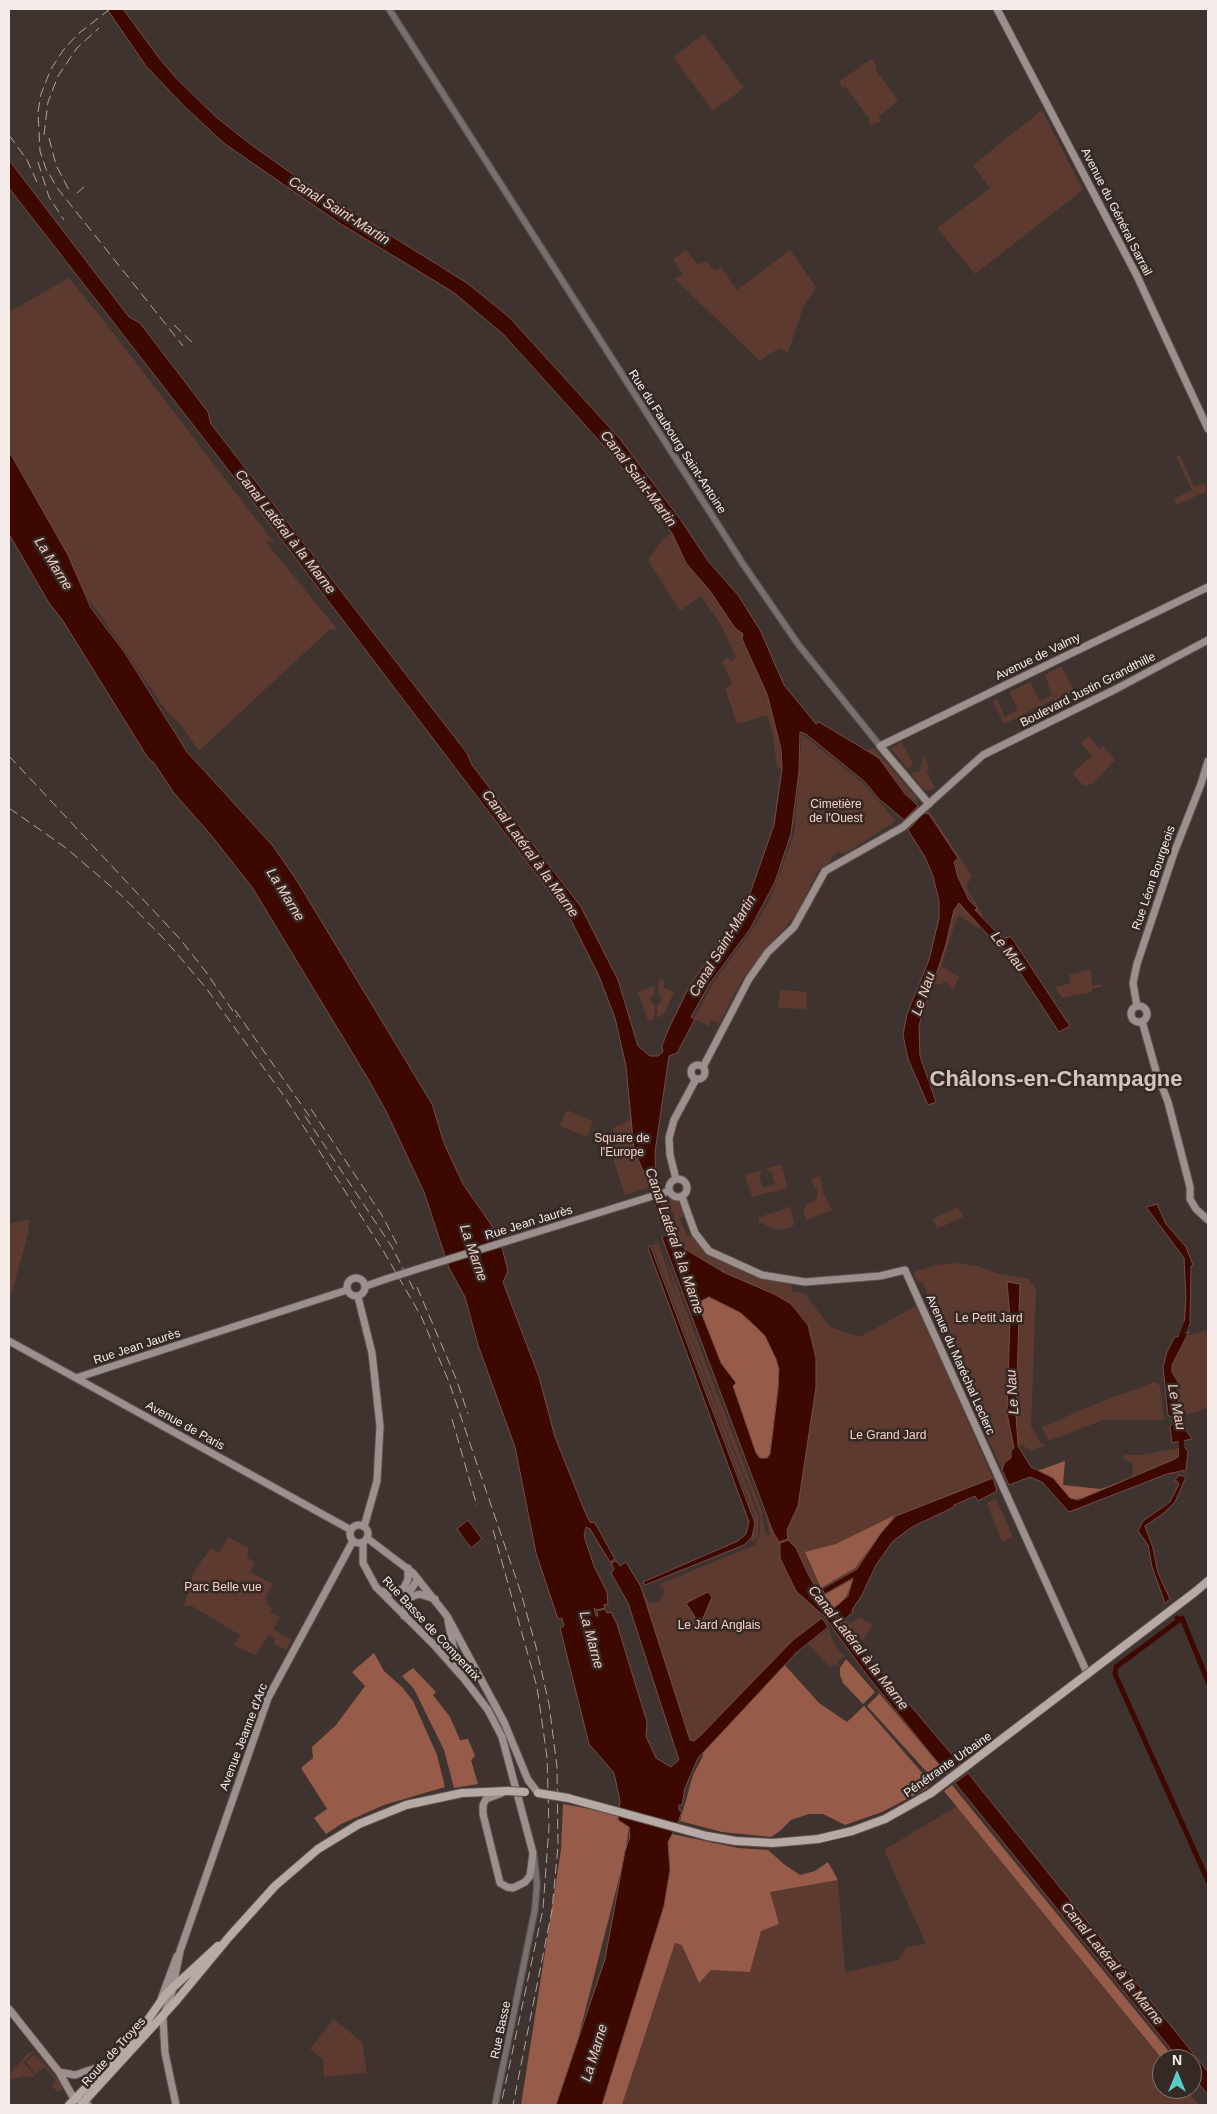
<!DOCTYPE html>
<html>
<head>
<meta charset="utf-8">
<style>
	body { margin:0 }
	#map { position:relative; width:1217px; height:2114px; overflow:hidden; background:#3f332f; font-family:Helvetica,sans-serif }
	canvas { display:block }
	.frame { position:absolute; inset:0; border:10px solid #f6edeb; pointer-events:none }
	.north { position:absolute; left:1152px; top:2049px; width:50px; height:50px; box-sizing:border-box; background:#352925; border:1px solid #827774; border-radius:50%; rotate:0deg; font-size:14px; font-weight:700; line-height:20px; text-align:center; color:#f6edeb }
	.north::after { content:''; display:block; margin:auto; width:18px; height:22px; background:#56cec3; clip-path:polygon(50% 0,100% 100%,50% 72%,0 100%) }
</style>
</head>
<body>
<div id="map">
<canvas width="1217" height="2114"></canvas>
<div class="frame"></div>
<div class="north">N</div>
</div>
<script>
const context = document.querySelector('canvas').getContext('2d');
context.lineJoin = 'round';
function fill(path, color) { context.fillStyle = color; context.fill(path, 'evenodd'); }
const poly = rows => new Path2D(rows.map(r => 'M' + r).join(''));
function stroke(path, color, width, dash) { context.strokeStyle = color; context.lineWidth = width; context.lineCap = dash ? 'butt' : 'round'; context.setLineDash(dash || []); context.stroke(path); }
function label(font, color, halo, rows, align = 'center') {
  context.font = font + ' Helvetica,sans-serif'; context.lineWidth = 5; context.setLineDash([]); context.textBaseline = 'middle'; context.strokeStyle = halo; context.fillStyle = color; for (const [text, x, y, turn = 0] of rows) {
    context.save(); context.translate(x, y); context.rotate((+turn || 0) * Math.PI / 180); context.textAlign = isNaN(turn) ? turn : align; if (halo) context.strokeText(text, 0, 0); context.fillText(text, 0, 0); context.restore();
  }
}
const green = poly([
	[704,34,744,88,713,111,673,57],
	[871,59,877,66,875,69,898,101,878,117,881,121,872,125,868,122,870,120,845,86,842,87,839,82],
	[1042,110,1083,190,975,274,937,228,990,188,973,165],
	[686,250,698,265,706,261,715,271,721,267,737,290,790,250,816,287,803,308,788,352,779,348,760,361,675,279,683,274,673,259],
	[69,278,111,330,274,543,265,541,337,629,329,630,199,751,181,725,167,712,78,583,9,457,9,312],
	[1180,456,1194,487,1204,483,1207,491,1176,505,1174,499,1192,490,1176,457],
	[672,533,686,563,710,591,735,628,743,634,742,639,767,694,778,735,782,768,777,768,773,734,767,715,737,724,725,688,732,684,722,662,727,657,731,661,736,657,721,625,701,596,680,611,648,560,663,539],
	[1061,666,1075,693,1070,695,1069,693,1060,696,1061,699,1056,702,1054,699,1004,724,993,701,997,699,1004,717,1018,710,1009,692,1030,682,1040,701,1052,695,1045,675],
	[802,734,864,784,896,821,844,854,839,852,832,857,830,862,819,869,796,915,764,951,742,980,719,1024,712,1020,709,1026,694,1019,713,983,752,930,770,899,794,835],
	[1089,736,1100,749,1103,746,1115,760,1092,784,1084,786,1072,773,1092,756,1081,743],
	[901,742,913,764,908,769,891,749],
	[873,747,917,798,918,804,906,793,885,766,882,773,864,753],
	[924,756,930,769,926,771,935,788,929,791,924,789,911,774,915,771,919,772],
	[928,809,972,876,966,887,983,915,981,917,975,910,977,908,962,886,954,862,958,858,924,813],
	[959,903,980,926,979,929,958,915,941,966,959,977,953,990,946,982,939,985,933,984,945,948,954,910],
	[1091,969,1092,986,1101,984,1102,986,1092,989,1092,992,1062,998,1055,987,1071,983,1069,975],
	[659,979,665,981,663,987,674,992,664,1014,657,1018,657,1006,662,1000,658,993],
	[654,986,654,993,649,999,655,1006,654,1019,648,1021,638,992],
	[780,990,807,992,806,1009,778,1008],
	[567,1110,593,1121,587,1137,560,1126],
	[632,1119,634,1150,650,1187,625,1195,606,1137,614,1134,613,1128],
	[781,1164,788,1188,752,1197,745,1175,762,1170,759,1177,763,1188,775,1184,772,1173,766,1169],
	[820,1176,824,1195,832,1210,806,1220,803,1209,807,1208,806,1204,816,1201,818,1191,810,1180],
	[670,1199,679,1202,684,1215,679,1219,688,1236,698,1237,704,1246,773,1278,792,1284,792,1291,804,1293,830,1327,860,1337,917,1305,993,1478,896,1516,868,1551,857,1569,817,1590,796,1548,788,1540,787,1530,798,1506,816,1387,808,1325,794,1306,787,1302,725,1273,685,1248,675,1233,679,1232,672,1211,666,1213,662,1201],
	[790,1206,794,1224,792,1227,777,1230,759,1222,759,1216,763,1217,763,1215,767,1216,767,1213,771,1214,774,1211,775,1213,775,1211,779,1212,779,1210,782,1210],
	[958,1207,963,1217,937,1229,933,1219],
	[30,1219,28,1224,29,1230,9,1304,9,1224],
	[658,1243,708,1385,759,1517,758,1536,754,1542,750,1539,755,1531,755,1518,652,1245],
	[664,1252,745,1467,763,1514,760,1515,719,1412,679,1302],
	[957,1263,978,1266,999,1274,1029,1279,1036,1290,1031,1426,1040,1442,1046,1445,1032,1451,1022,1445,1011,1449,1011,1457,1002,1470,985,1431,987,1426,927,1293,922,1281,918,1282,914,1276,914,1272,935,1265],
	[1208,1330,1208,1408,1180,1417,1178,1379,1172,1372,1172,1365,1187,1336],
	[1155,1382,1160,1386,1164,1420,1103,1420,1049,1441,1046,1436,1042,1427,1103,1401],
	[1179,1448,1178,1457,1175,1459,1111,1485,1132,1476,1133,1463,1124,1460,1124,1455,1142,1455],
	[996,1499,1013,1537,1002,1542,987,1503],
	[760,1516,762,1516,766,1535,770,1535,766,1517,779,1542,780,1558,796,1591,820,1613,822,1618,698,1745,687,1745,636,1589,641,1586,649,1603,659,1602,665,1592,663,1587,659,1586,662,1583,755,1545,760,1533],
	[228,1537,249,1548,247,1557,255,1563,250,1572,273,1584,265,1598,268,1600,266,1603,272,1608,270,1612,280,1617,273,1629,292,1640,286,1650,274,1644,276,1639,269,1635,255,1655,242,1649,234,1645,240,1635,192,1606,184,1606,194,1571,211,1548,219,1553],
	[859,1617,873,1625,863,1640,843,1622,846,1620,850,1624],
	[829,1628,832,1639,843,1656,836,1666,833,1664,831,1668,808,1644],
	[957,1806,1162,2060,1162,2089,1186,2089,1199,2105,622,2105,675,1943,682,1944,711,1970,750,1972,770,1892,838,1880,845,1972,898,1960,907,1947,926,1944,884,1850],
	[332,2018,362,2042,367,2073,324,2077,323,2059,310,2049,330,2024],
	[33,2051,61,2083,63,2088,61,2090,58,2092,51,2086,56,2081,45,2067,36,2074,26,2062,33,2055,44,2067,33,2053,23,2062,35,2075,33,2077,23,2076,9,2080,11,2073,27,2054]
]);
const forest = poly([
	[709,1297,741,1313,755,1326,765,1336,776,1357,779,1369,778,1385,770,1454,767,1458,760,1458,756,1453,733,1386,736,1383,734,1380,728,1375,721,1363,699,1307,701,1300],
	[1065,1461,1063,1485,1101,1489,1133,1477,1086,1498,1074,1499,1070,1498,1053,1478,1037,1471],
	[895,1515,855,1568,821,1588,805,1552,836,1544],
	[853,1579,847,1595,842,1602,833,1608,824,1595],
	[374,1653,384,1671,402,1687,413,1701,437,1755,445,1787,384,1805,341,1824,326,1834,314,1818,327,1809,301,1768,313,1758,312,1747,336,1725,365,1686,352,1672],
	[846,1659,875,1692,863,1704,843,1683,840,1675,840,1668],
	[784,1664,819,1703,847,1722,864,1706,931,1783,926,1789,882,1812,845,1825,823,1814,809,1814,791,1820,780,1831,771,1837,722,1832,680,1821,693,1775,703,1756,702,1749],
	[413,1668,436,1692,433,1695,450,1717,460,1740,468,1739,475,1756,471,1760,478,1784,454,1788,444,1750,414,1689,402,1676],
	[880,1693,880,1694,946,1773,935,1781,867,1706],
	[952,1785,1175,2059,1162,2059,944,1791],
	[563,1804,617,1814,629,1827,625,1855,561,2105,521,2105,561,1850],
	[672,1834,738,1848,768,1850,785,1865,800,1875,815,1871,828,1862,838,1880,770,1892,779,1924,761,1931,750,1972,711,1970,699,1983,682,1945,675,1943,622,2105,602,2105,664,1906,670,1870,668,1842]
]);
const water = poly([
	[107,9,123,9,159,58,176,78,216,117,250,144,298,178,467,283,509,317,620,439,680,519,708,561,738,595,760,630,784,685,816,724,819,722,879,758,905,794,918,806,904,820,878,798,865,782,806,734,800,732,799,772,791,834,775,882,750,929,710,983,691,1017,695,1019,677,1053,669,1056,655,1152,656,1187,651,1189,634,1150,626,1066,615,1018,599,976,571,920,250,498,9,188,9,160,129,317,140,323,208,412,211,424,467,753,472,765,581,907,618,980,638,1046,650,1056,658,1056,663,1052,662,1046,668,1030,688,989,748,899,774,825,782,769,781,749,767,694,742,639,743,634,735,628,710,591,686,563,672,533,612,455,503,334,453,292,341,224,225,144,185,107,146,66,107,9],
	[9,451,68,555,91,608,125,653,187,752,273,846,297,881,432,1104,444,1143,463,1184,499,1236,508,1271,503,1282,539,1377,555,1437,585,1512,590,1522,595,1523,615,1559,610,1562,590,1529,586,1527,584,1536,594,1566,607,1592,608,1604,604,1605,605,1608,597,1610,594,1608,596,1616,598,1616,597,1611,605,1609,607,1613,611,1612,617,1624,647,1722,646,1736,656,1758,671,1767,679,1760,628,1603,611,1573,614,1569,611,1563,616,1561,620,1566,626,1562,641,1587,690,1740,694,1741,700,1736,793,1640,822,1618,828,1627,796,1653,698,1758,685,1788,682,1805,679,1805,679,1810,682,1811,678,1823,668,1842,670,1870,664,1906,602,2105,556,2105,605,1959,625,1851,630,1837,629,1827,618,1820,620,1801,614,1773,589,1744,560,1628,564,1626,562,1618,558,1619,536,1553,515,1447,478,1345,465,1297,449,1268,424,1192,386,1111,367,1077,252,887,211,835,174,793,154,763,148,758,63,621,49,603,9,534,9,451],
	[924,813,929,814,958,858,954,862,958,877,969,900,977,908,975,910,1002,938,1011,937,1070,1026,1059,1032,1002,945,996,944,959,903,954,910,945,948,919,1025,920,1056,936,1102,928,1105,908,1059,903,1035,907,1014,929,960,939,918,939,901,933,876,925,857,908,830,924,813],
	[660,1201,670,1235,675,1234,685,1249,725,1273,774,1294,791,1304,808,1325,816,1358,816,1387,798,1506,787,1530,788,1539,779,1542,773,1532,664,1243,662,1237,667,1235,655,1203,660,1201],
	[709,1297,741,1313,755,1326,765,1336,776,1359,779,1369,778,1390,770,1454,767,1458,760,1458,756,1453,733,1386,736,1383,721,1363,699,1307,701,1301,709,1297],
	[1157,1204,1166,1224,1186,1247,1193,1265,1191,1266,1190,1325,1184,1327,1186,1297,1184,1258,1146,1207,1157,1204],
	[650,1245,755,1523,752,1537,744,1545,645,1585,643,1582,738,1541,746,1534,749,1522,648,1248,650,1245],
	[1007,1282,1020,1284,1016,1413,1018,1446,1031,1467,1053,1478,1070,1498,1078,1500,1175,1459,1178,1457,1179,1448,1184,1447,1188,1451,1186,1470,1167,1474,1069,1512,1042,1482,1035,1479,1030,1477,1009,1485,1002,1470,1005,1462,1011,1458,1011,1450,1014,1448,1007,1413,1010,1317,1007,1282],
	[1189,1332,1172,1365,1172,1372,1178,1382,1177,1389,1180,1417,1175,1419,1168,1415,1163,1367,1167,1352,1174,1338,1189,1332],
	[1175,1422,1181,1423,1192,1439,1172,1443,1170,1426,1175,1422],
	[1179,1475,1186,1477,1175,1502,1164,1513,1145,1526,1153,1548,1158,1573,1170,1599,1165,1603,1152,1567,1148,1545,1138,1531,1143,1521,1170,1502,1179,1484,1177,1481,1174,1481,1179,1475],
	[993,1478,997,1491,978,1501,975,1496,954,1505,954,1507,912,1527,893,1541,876,1565,862,1595,852,1610,853,1612,844,1620,841,1619,833,1609,848,1596,853,1578,825,1594,822,1589,857,1569,881,1533,896,1516,993,1478],
	[468,1520,482,1539,471,1548,457,1529,468,1520],
	[788,1540,796,1548,809,1576,829,1610,960,1764,947,1774,867,1675,824,1616,796,1591,780,1558,780,1543,788,1540],
	[708,1592,712,1597,700,1625,686,1603,708,1592],
	[968,1773,1208,2072,1208,2095,1192,2075,1192,2059,1179,2059,955,1783,968,1773]
]);
const canal = poly([
	[652,1182,659,1207],
	[1180,1340,1187,1322],
	[1181,1435,1182,1454],
	[1177,1618,1178,1621,1182,1618,1208,1682],
	[1178,1621,1116,1667,1115,1674,1208,1881]
]);
const tertiary = poly([
	[389,9,743,564,798,644,880,746],
	[495,2105,535,1909,537,1883,534,1857]
]);
const secondary = poly([
	[997,9,1137,276,1208,429],
	[929,804,880,746,1208,587],
	[1137,1006,1133,983,1137,964,1174,853,1201,784,1208,761],
	'1131 1014a8 8 0 1 1 16 0a8 8 0 1 1-16 0Z',
	[1142,1021,1156,1071,1168,1102,1190,1187,1190,1199,1196,1209,1208,1220],
	'691 1072a7 7 0 1 1 14 0a7 7 0 1 1-14 0Z',
	[703,1067,749,979,768,952,794,927,825,871,903,827,983,755,1116,689,1208,640],
	'669 1188a9 9 0 1 1 18 0a9 9 0 1 1-18 0Z',
	[676,1179,670,1155,669,1138,674,1120,696,1079],
	[682,1197,695,1233,709,1251,762,1275,805,1282,880,1276,905,1270,1088,1675],
	[427,1266,669,1191],
	'347 1287a9 9 0 1 1 18 0a9 9 0 1 1-18 0Z',
	[366,1286,386,1279],
	[358,1297,372,1353,380,1426,377,1481,364,1527],
	[9,1341,351,1530],
	[76,1378,347,1290],
	'350 1534a9 9 0 1 1 18 0a9 9 0 1 1-18 0Z',
	[367,1538,413,1573,447,1616,504,1722,528,1780,538,1793],
	[363,1542,363,1563,376,1587,434,1645,465,1680,488,1710,502,1737,533,1853,530,1876,525,1882,513,1888,507,1887,500,1883,483,1814,483,1805,486,1799,502,1793],
	[380,1591,392,1593,404,1588,408,1579,408,1568],
	[406,1599,419,1594,435,1599],
	[404,1616,408,1594,418,1579],
	[448,1621,455,1655,463,1675],
	[434,1645,443,1644,451,1636],
	[161,1999,177,1956],
	[9,2009,59,2072,73,2097,88,2105],
	[59,2072,75,2075,108,2064],
	[176,2105,165,2053,163,2018,172,1992,180,1951,268,1698,353,1541]
]);
const primary = poly([
	[1195,1592,1208,1581],
	[568,1798,707,1836,736,1841,773,1843,818,1839,852,1831,885,1819,931,1793],
	[69,2105,138,2034,166,1994,218,1946],
	[81,2105,176,2001,229,1937,275,1886,318,1849,359,1824,406,1805,462,1793,507,1791]
]);
const rail = poly([
	[110,9,78,34,64,49,51,69,41,94,38,112,40,151,46,169,58,189,183,346],
	[9,135,27,160,37,182],
	[44,135,48,102,58,76,77,48,99,28],
	[49,138,56,165,70,192],
	[38,162,49,197,64,220],
	[77,193,84,187],
	[174,325,194,344],
	[9,756,180,939,206,972,237,1017],
	[9,808,66,848,121,895,166,941,206,988,284,1096,384,1252,421,1316,449,1382,521,1593,536,1647,549,1704,557,1767,558,1846,552,1910,513,2105],
	[235,1010,312,1120],
	[311,1109,383,1217,398,1246],
	[305,1116,392,1247,416,1294],
	[417,1287,457,1381,468,1414],
	[452,1419,477,1506],
	[493,1530,537,1687,547,1757,549,1827,543,1909,501,2105]
]);
const secondaryBridge = poly([
	[386,1279,427,1266]
]);
const primaryBridge = poly([
	[507,1791,525,1792],
	[538,1793,568,1798],
	[931,1793,1195,1592]
]);
const streetNames = [
	["Avenue du Général Sarrail",1116,212,63],
	["Rue du Faubourg Saint-Antoine",677,442,57],
	["Avenue de Valmy",1038,657,-26],
	["Boulevard Justin Grandthille",1088,690,-27],
	["Rue Léon Bourgeois",1154,878,-71],
	["Rue Jean Jaurès",529,1223,-17],
	["Rue Jean Jaurès",137,1347,-18],
	["Avenue du Maréchal Leclerc",960,1365,66],
	["Avenue de Paris",185,1426,29],
	["Rue Basse de Compertrix",431,1629,47],
	["Avenue Jeanne d'Arc",244,1737,-69],
	["Pénétrante Urbaine",948,1765,-35],
	["Rue Basse",501,2030,-78],
	["Route de Troyes",114,2052,-48]
];
const parkNames = [
	["Cimetière",836,805],
	["de l'Ouest",836,819],
	["Square de",622,1139],
	["l'Europe",622,1153],
	["Le Petit Jard",989,1319],
	["Le Grand Jard",888,1436],
	["Parc Belle vue",223,1588],
	["Le Jard Anglais",719,1626]
];
const waterNames = [
	["Canal Saint-Martin",339,211,32],
	["Canal Saint-Martin",638,479,53],
	["Canal Latéral à la Marne",285,532,52],
	["La Marne",53,564,58],
	["Canal Latéral à la Marne",530,854,54],
	["La Marne",285,895,58],
	["Canal Saint-Martin",723,946,-59],
	["Le Mau",1008,952,51],
	["Le Nau",924,994,-71],
	["Canal Latéral à la Marne",674,1241,71],
	["La Marne",473,1253,71],
	["Le Nau",1013,1392,-94],
	["Le Mau",1176,1407,79],
	["La Marne",591,1640,75],
	["Canal Latéral à la Marne",858,1648,52],
	["Canal Latéral à la Marne",1112,1964,51],
	["La Marne",595,2053,-73]
];
const townNames = [
	["Châlons-en-Champagne",1056,1080]
];
fill(green, '#5d3a30');
fill(forest, '#975b4a');
fill(water, '#3c0800');
stroke(water, '#744d46', 1);
stroke(canal, '#3c0800', 5);
stroke(tertiary, '#5c514d', 8);
stroke(secondary, '#5c514d', 9);
stroke(primary, '#5c514d', 10);
stroke(tertiary, '#77706e', 5.5);
stroke(secondary, '#9b908d', 7);
stroke(primary, '#b7a9a5', 8);
stroke(rail, '#afa4a2', 1, [10, 5]);
stroke(secondaryBridge, '#5c514d', 9, []);
stroke(primaryBridge, '#5c514d', 10, []);
stroke(secondaryBridge, '#9b908d', 7);
stroke(primaryBridge, '#b7a9a5', 8);
label('12px', '#f6edeb', '#352925', streetNames);
label('12px', '#f7d2c7', '#352925', parkNames);
label('italic 14px', '#f4cec3', '#352925', waterNames);
label('bold 22px', '#d4c4bf', '#352925', townNames);
</script>
</body>
</html>
